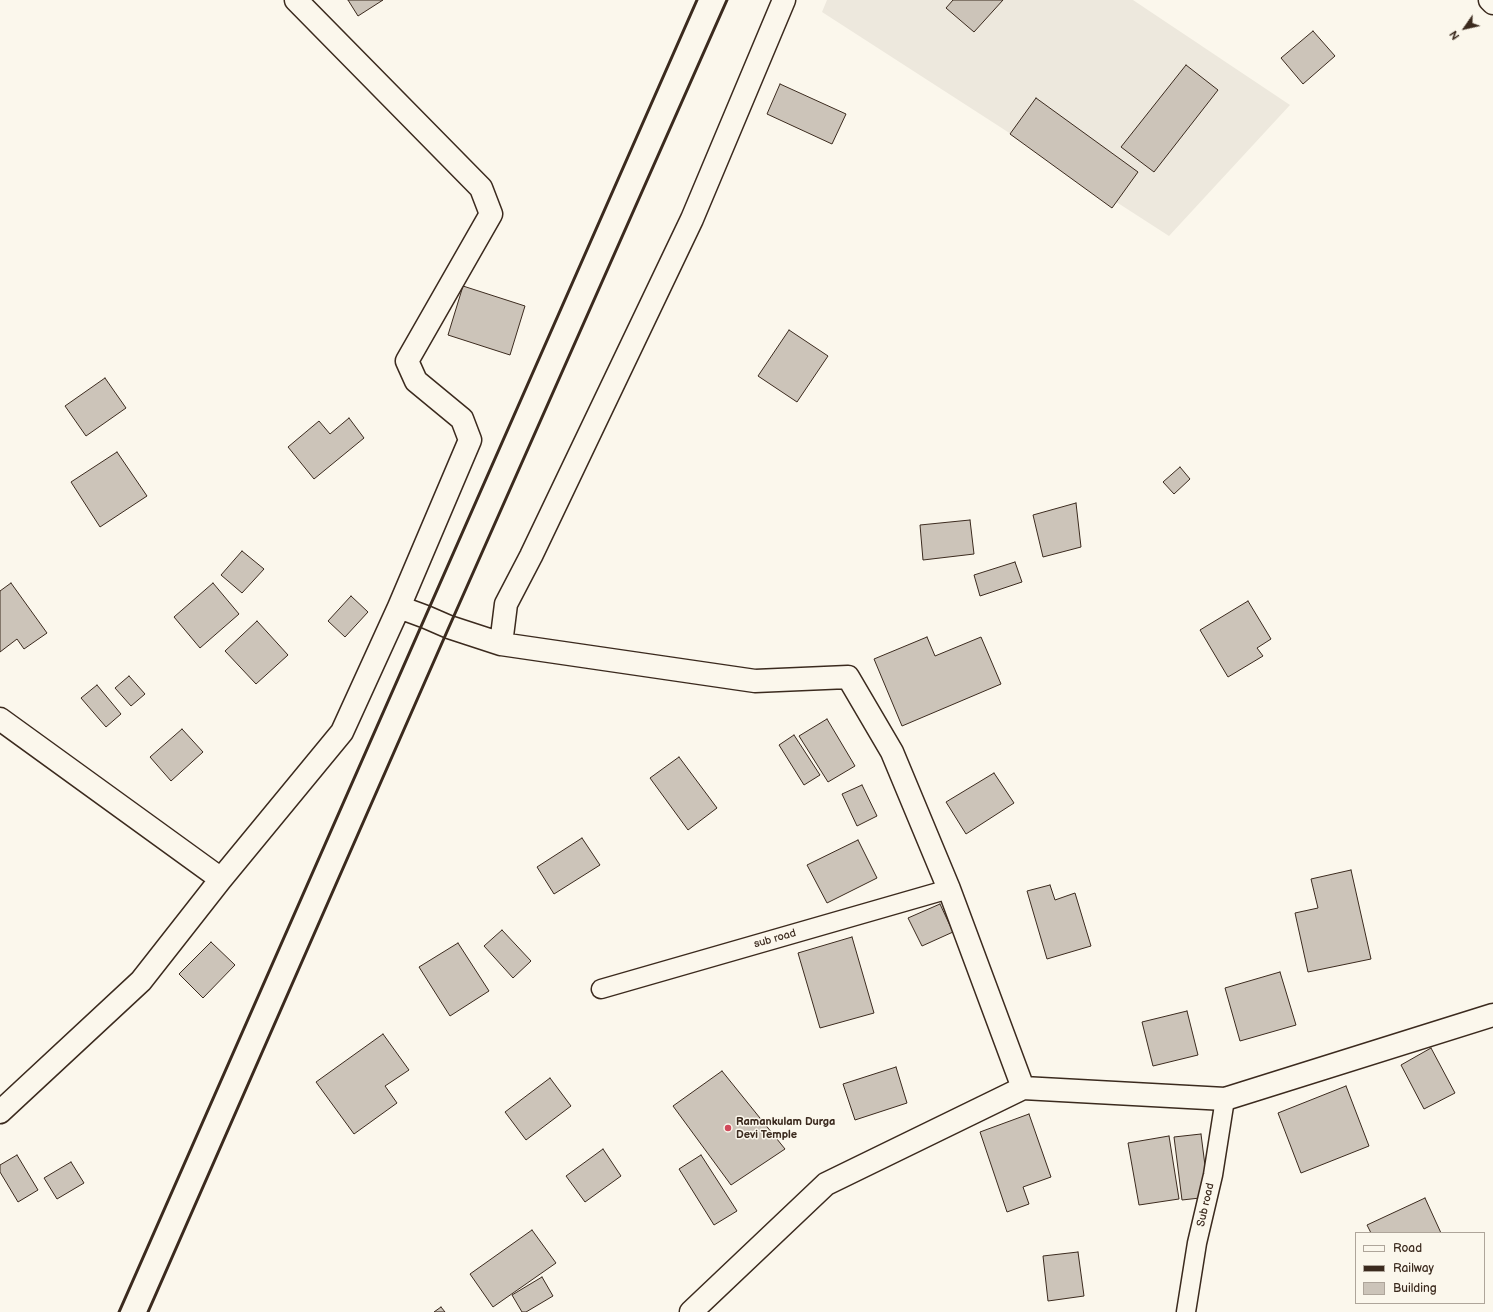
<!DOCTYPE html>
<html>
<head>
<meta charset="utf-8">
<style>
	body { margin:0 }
	#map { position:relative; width:1493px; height:1312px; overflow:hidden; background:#fbf7ec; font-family:"Balsamiq Sans",sans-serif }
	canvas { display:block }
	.legend { position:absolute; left:1355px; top:1232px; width:130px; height:72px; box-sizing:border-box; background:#fbf7ec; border:1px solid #aea59a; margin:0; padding:5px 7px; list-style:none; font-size:12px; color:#3b2a1e }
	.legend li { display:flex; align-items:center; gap:8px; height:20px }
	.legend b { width:20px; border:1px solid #aea59a }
	.north { position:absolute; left:1445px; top:8px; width:40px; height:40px; -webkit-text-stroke:3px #fbf7ec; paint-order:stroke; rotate:236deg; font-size:11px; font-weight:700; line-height:16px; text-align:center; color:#3b2a1e }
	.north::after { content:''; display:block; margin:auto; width:14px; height:18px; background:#3b2a1e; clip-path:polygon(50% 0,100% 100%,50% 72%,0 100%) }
</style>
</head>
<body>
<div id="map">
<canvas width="1493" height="1312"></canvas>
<ul class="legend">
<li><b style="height:5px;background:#fbf7ec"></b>Road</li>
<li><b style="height:5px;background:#3b2a1e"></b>Railway</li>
<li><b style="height:11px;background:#ccc4b9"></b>Building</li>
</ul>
<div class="north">N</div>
</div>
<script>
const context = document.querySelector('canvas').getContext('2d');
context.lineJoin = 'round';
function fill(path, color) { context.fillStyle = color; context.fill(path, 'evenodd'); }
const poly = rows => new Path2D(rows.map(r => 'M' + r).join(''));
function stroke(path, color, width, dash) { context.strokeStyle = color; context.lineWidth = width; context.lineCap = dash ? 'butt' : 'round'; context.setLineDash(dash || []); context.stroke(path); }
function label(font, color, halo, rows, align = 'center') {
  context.font = font + ' "Balsamiq Sans",sans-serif'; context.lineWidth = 3; context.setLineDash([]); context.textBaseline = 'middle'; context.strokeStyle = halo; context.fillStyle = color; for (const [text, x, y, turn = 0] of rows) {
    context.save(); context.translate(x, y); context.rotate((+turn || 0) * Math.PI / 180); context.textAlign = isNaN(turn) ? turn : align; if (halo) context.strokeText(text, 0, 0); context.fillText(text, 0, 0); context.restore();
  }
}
const built = poly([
	[827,0,1133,0,1290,105,1169,236,822,12]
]);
const building = poly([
	[348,0,383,0,358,16,348,0],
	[953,0,1003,0,974,32,946,8,953,0],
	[1313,31,1335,56,1303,84,1281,58,1313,31],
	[1186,65,1218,90,1154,172,1121,147,1186,65],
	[780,84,846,114,832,144,767,114,780,84],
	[1036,98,1138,172,1112,208,1010,134,1036,98],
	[463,286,525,306,510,355,448,335,463,286],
	[789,330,828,356,797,402,758,376,789,330],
	[105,378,126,408,86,436,65,406,105,378],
	[349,418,364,438,314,479,288,447,319,421,330,434,349,418],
	[117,452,147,496,100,527,71,482,117,452],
	[1180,467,1190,479,1174,494,1163,482,1180,467],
	[1076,503,1081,547,1043,557,1033,515,1076,503],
	[970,520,974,554,923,560,920,525,970,520],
	[242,551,264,569,242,593,221,575,242,551],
	[1015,562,1022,582,980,596,974,575,1015,562],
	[11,583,47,633,24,649,17,639,0,652,0,591,11,583],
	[213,583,239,614,200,648,174,617,213,583],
	[351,596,368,612,345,637,328,621,351,596],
	[1248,601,1271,639,1257,648,1263,656,1228,677,1200,630,1248,601],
	[257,621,288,655,256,684,225,651,257,621],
	[927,637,935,656,981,637,1001,684,902,726,874,659,927,637],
	[129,676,145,694,131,706,115,688,129,676],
	[97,685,121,714,106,727,81,698,97,685],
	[827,719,855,766,828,782,799,736,827,719],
	[182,729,203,752,171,781,150,757,182,729],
	[794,735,820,775,804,785,779,745,794,735],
	[679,757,717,808,688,830,650,778,679,757],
	[994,773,1014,803,966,834,946,802,994,773],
	[862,785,877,816,857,826,842,794,862,785],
	[582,838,600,865,554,894,537,867,582,838],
	[858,840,877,878,827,903,807,865,858,840],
	[1351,870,1371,959,1308,972,1295,913,1318,908,1311,879,1351,870],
	[1050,885,1055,900,1075,893,1091,946,1047,959,1027,891,1050,885],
	[940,904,953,932,922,946,908,918,940,904],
	[502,930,531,961,513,978,484,946,502,930],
	[852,937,874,1013,820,1028,798,953,852,937],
	[211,942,235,965,203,998,179,974,211,942],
	[458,943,489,991,450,1016,419,967,458,943],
	[1280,972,1296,1025,1240,1041,1225,988,1280,972],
	[1187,1011,1198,1055,1153,1066,1142,1022,1187,1011],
	[383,1034,409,1070,385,1086,397,1103,354,1134,316,1082,383,1034],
	[1431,1048,1455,1093,1424,1109,1401,1065,1431,1048],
	[896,1067,907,1103,855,1120,843,1084,896,1067],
	[722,1071,785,1149,731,1185,673,1106,722,1071],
	[550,1078,571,1106,526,1140,505,1112,550,1078],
	[1346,1086,1369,1146,1301,1173,1278,1113,1346,1086],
	[1029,1114,1051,1177,1023,1187,1029,1204,1007,1212,980,1132,1029,1114],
	[1201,1134,1209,1197,1182,1200,1174,1137,1201,1134],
	[1169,1136,1179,1199,1139,1205,1128,1143,1169,1136],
	[603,1149,621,1176,585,1202,566,1176,603,1149],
	[17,1155,38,1190,18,1202,0,1172,0,1165,17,1155],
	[701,1155,737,1211,714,1225,679,1169,701,1155],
	[71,1162,84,1183,57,1199,44,1178,71,1162],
	[1425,1198,1441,1233,1371,1233,1367,1225,1425,1198],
	[532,1230,556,1263,493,1307,470,1274,532,1230],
	[1078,1252,1084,1296,1048,1301,1043,1256,1078,1252],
	[542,1277,553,1296,526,1312,522,1312,512,1295,542,1277],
	[441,1307,445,1312,434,1312,441,1307]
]);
const lane = poly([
	[601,989,949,889],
	[1186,1312,1197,1243,1213,1175,1225,1099]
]);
const street = poly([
	[296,0,481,188,491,214,407,361,416,381,462,419,470,440,399,607],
	[1490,0,1493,3],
	[501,644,506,604,531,556,692,219,784,0],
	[0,719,221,879],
	[1023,1088,1225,1099,1493,1015],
	[0,1112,141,981,221,879,342,732,399,607,426,617,449,627,501,644,755,681,848,677,892,752,949,889,1023,1088,826,1184,691,1312]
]);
const rail = poly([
	[119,1312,697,0],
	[148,1312,449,627,727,0]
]);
const markers = [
	[728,1128,4,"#d1495b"]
];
const streetNames = [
	["sub road",775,939,-16],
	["Sub road",1206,1205,-77]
];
const poiNames = [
	["Ramankulam Durga",736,1122],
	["Devi Temple",736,1135]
];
fill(built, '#ede8dd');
fill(building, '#ccc4b9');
stroke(building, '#3b2a1e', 1);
stroke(lane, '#3b2a1e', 21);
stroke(street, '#3b2a1e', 25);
stroke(lane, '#fbf7ec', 18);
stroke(street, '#fbf7ec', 22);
stroke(rail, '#3b2a1e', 3);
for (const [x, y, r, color] of markers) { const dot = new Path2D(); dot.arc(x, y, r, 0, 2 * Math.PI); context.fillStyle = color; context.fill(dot); stroke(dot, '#fbf7ec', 1.5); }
label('11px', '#3b2a1e', '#fbf7ec', streetNames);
label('bold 11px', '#3b2a1e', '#fbf7ec', poiNames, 'left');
</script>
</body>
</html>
